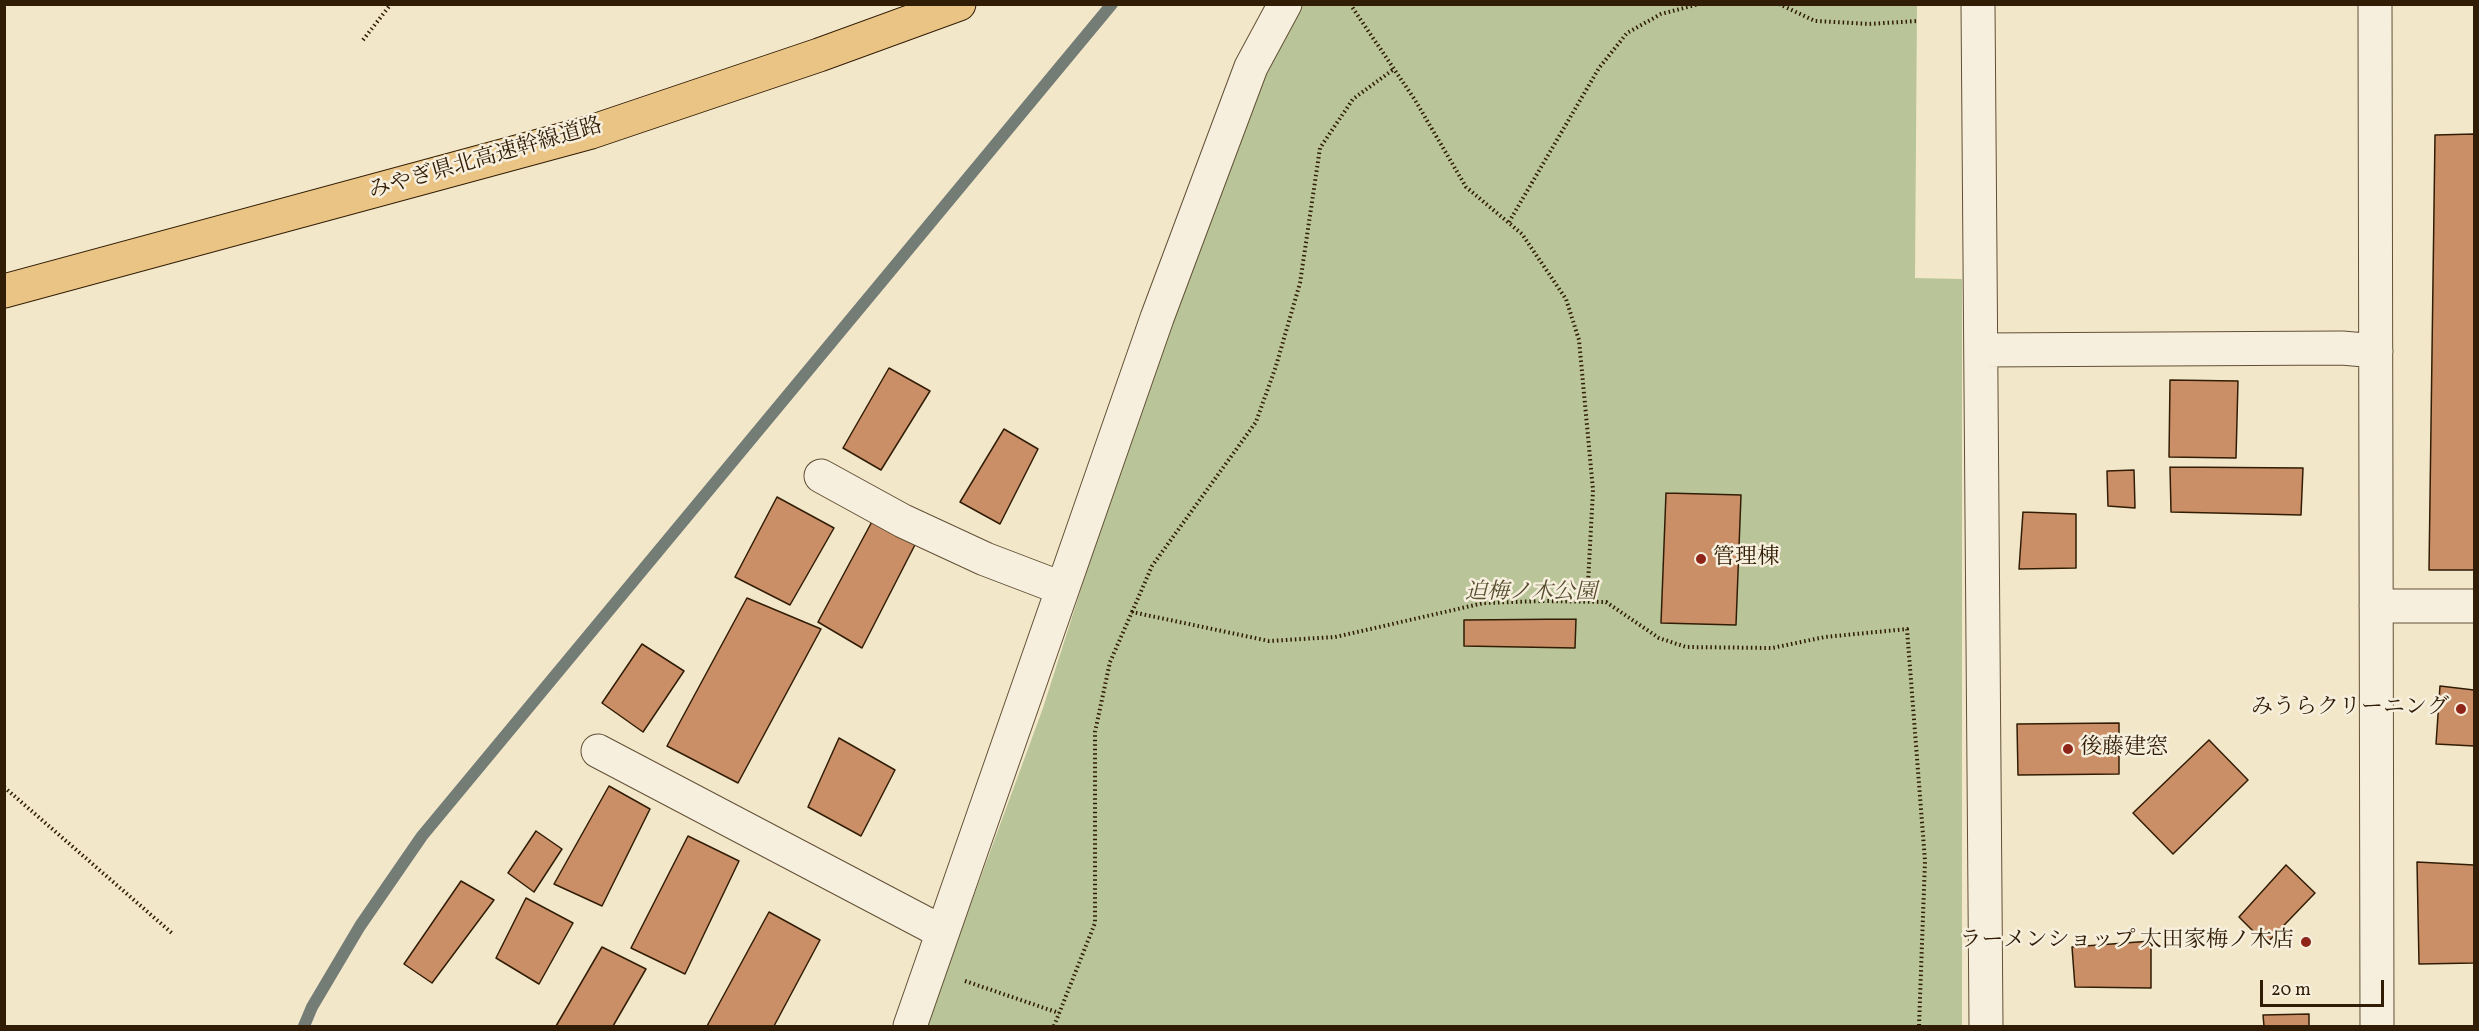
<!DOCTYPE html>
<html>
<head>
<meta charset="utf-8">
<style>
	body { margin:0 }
	#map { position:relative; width:2479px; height:1031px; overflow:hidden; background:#f3e7ca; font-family:Vollkorn,serif }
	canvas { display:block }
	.frame { position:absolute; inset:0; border:6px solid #311d05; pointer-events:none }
	.scale { position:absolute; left:2260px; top:980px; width:124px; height:27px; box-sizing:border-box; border:3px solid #311d05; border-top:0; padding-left:8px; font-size:18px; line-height:21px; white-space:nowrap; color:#311d05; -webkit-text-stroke:4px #f7efdd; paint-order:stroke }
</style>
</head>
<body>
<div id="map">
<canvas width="2479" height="1031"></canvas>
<div class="frame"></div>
<div class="scale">20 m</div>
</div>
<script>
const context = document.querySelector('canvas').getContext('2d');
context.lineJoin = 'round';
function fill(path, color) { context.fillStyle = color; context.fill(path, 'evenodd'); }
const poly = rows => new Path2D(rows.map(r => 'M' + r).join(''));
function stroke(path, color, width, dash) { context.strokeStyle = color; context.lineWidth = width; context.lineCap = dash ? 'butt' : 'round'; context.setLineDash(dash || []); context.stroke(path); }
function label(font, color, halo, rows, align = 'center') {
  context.font = font + ' Vollkorn,"Noto Serif JP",serif'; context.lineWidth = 5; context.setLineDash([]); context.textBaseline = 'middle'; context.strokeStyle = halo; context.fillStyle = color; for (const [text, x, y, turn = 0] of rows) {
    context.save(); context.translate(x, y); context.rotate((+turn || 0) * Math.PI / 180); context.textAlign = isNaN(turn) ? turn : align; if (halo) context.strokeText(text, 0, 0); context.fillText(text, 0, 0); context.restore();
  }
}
const green = poly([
	[1302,5,1917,5,1915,278,1962,279,1962,1026,926,1026,1043,708,1127,445,1203,238,1268,67]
]);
const stream = poly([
	[304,1026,312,1007,360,926,422,836,1112,4]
]);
const building = poly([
	[2474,134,2474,570,2429,570,2435,135,2474,134],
	[889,368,930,391,881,470,843,448,889,368],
	[2170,380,2238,381,2236,458,2169,457,2170,380],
	[1004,429,1038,449,1000,524,960,502,1004,429],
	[2170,467,2303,468,2301,515,2171,512,2170,467],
	[2134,470,2135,508,2108,506,2107,471,2134,470],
	[1666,493,1741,495,1736,625,1661,623,1666,493],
	[777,497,834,528,790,605,735,577,777,497],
	[2023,512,2076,514,2076,568,2019,569,2023,512],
	[875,516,919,537,862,648,818,622,875,516],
	[747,598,821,629,738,783,667,746,747,598],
	[1576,619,1575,648,1464,646,1464,620,1576,619],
	[642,644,684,671,643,732,602,703,642,644],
	[2440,686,2474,690,2474,746,2436,744,2440,686],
	[2119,723,2119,774,2018,775,2017,724,2119,723],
	[839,738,895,770,861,836,808,807,839,738],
	[2209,740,2248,780,2173,854,2133,813,2209,740],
	[609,786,650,809,602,906,554,884,609,786],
	[536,831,562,849,534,892,508,873,536,831],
	[688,836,739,861,685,974,631,948,688,836],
	[2417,862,2474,865,2474,963,2419,964,2417,862],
	[2286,865,2315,893,2266,944,2239,917,2286,865],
	[461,881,494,900,432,983,404,964,461,881],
	[526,898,573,923,539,984,496,958,526,898],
	[769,912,820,940,774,1026,707,1026,769,912],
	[2151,941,2151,988,2075,987,2072,947,2151,941],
	[602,947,646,969,613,1026,556,1026,602,947],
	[2309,1014,2309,1026,2264,1026,2263,1015,2309,1014]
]);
const path = poly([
	[1350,4,1415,100,1466,187,1522,234,1566,299,1579,340,1593,490,1587,602],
	[1779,4,1815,21,1869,24,1917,21],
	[363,40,391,4],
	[1509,222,1599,68,1627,33,1661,14,1699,4],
	[1132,612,1152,566,1256,422,1276,366,1300,283,1320,148,1353,99,1394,69],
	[4,787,173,934],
	[965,981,1059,1013],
	[1054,1026,1095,923,1095,732,1110,662,1132,612,1269,641,1335,637,1484,603,1543,601,1606,602,1659,638,1686,647,1772,648,1825,637,1907,629,1925,861,1919,1026]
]);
const minor = poly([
	[1978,4,1986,1026],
	[2375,4,2377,1026],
	[1982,350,2342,348,2376,351],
	[821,476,903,521,985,559,1061,588],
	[2376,606,2474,606],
	[598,751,942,932],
	[910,1026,1157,318,1251,67,1285,4]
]);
const major = poly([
	[4,291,591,132,819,55,959,4]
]);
const markers = [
	[1701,559,6,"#8f2418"],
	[2461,709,6,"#8f2418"],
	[2068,749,6,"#8f2418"],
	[2306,942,6,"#8f2418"]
];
const streetNames = [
	["みやぎ県北高速幹線道路",486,160,-16]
];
const poiNames = [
	["管理棟",1713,559],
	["みうらクリーニング",2449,709,"right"],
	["後藤建窓",2080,749],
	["ラーメンショップ 太田家梅ノ木店",2294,942,"right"]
];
const parkNames = [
	["迫梅ノ木公園",1531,594]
];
fill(green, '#b9c598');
stroke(stream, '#747c76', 12);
fill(building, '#cb8f67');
stroke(building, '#311d05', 1.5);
stroke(minor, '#625036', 35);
stroke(major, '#311d05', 35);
stroke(path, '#311d05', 4, [1.5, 3]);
stroke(minor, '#f7efdd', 33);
stroke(major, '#eac485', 33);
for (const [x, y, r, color] of markers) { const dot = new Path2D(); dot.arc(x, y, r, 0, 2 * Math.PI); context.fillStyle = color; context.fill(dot); stroke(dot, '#f7efdd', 2); }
label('22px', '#311d05', '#f7efdd', streetNames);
label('22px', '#311d05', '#f7efdd', poiNames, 'left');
label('italic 22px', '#5a4f31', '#f7efdd', parkNames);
</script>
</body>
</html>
